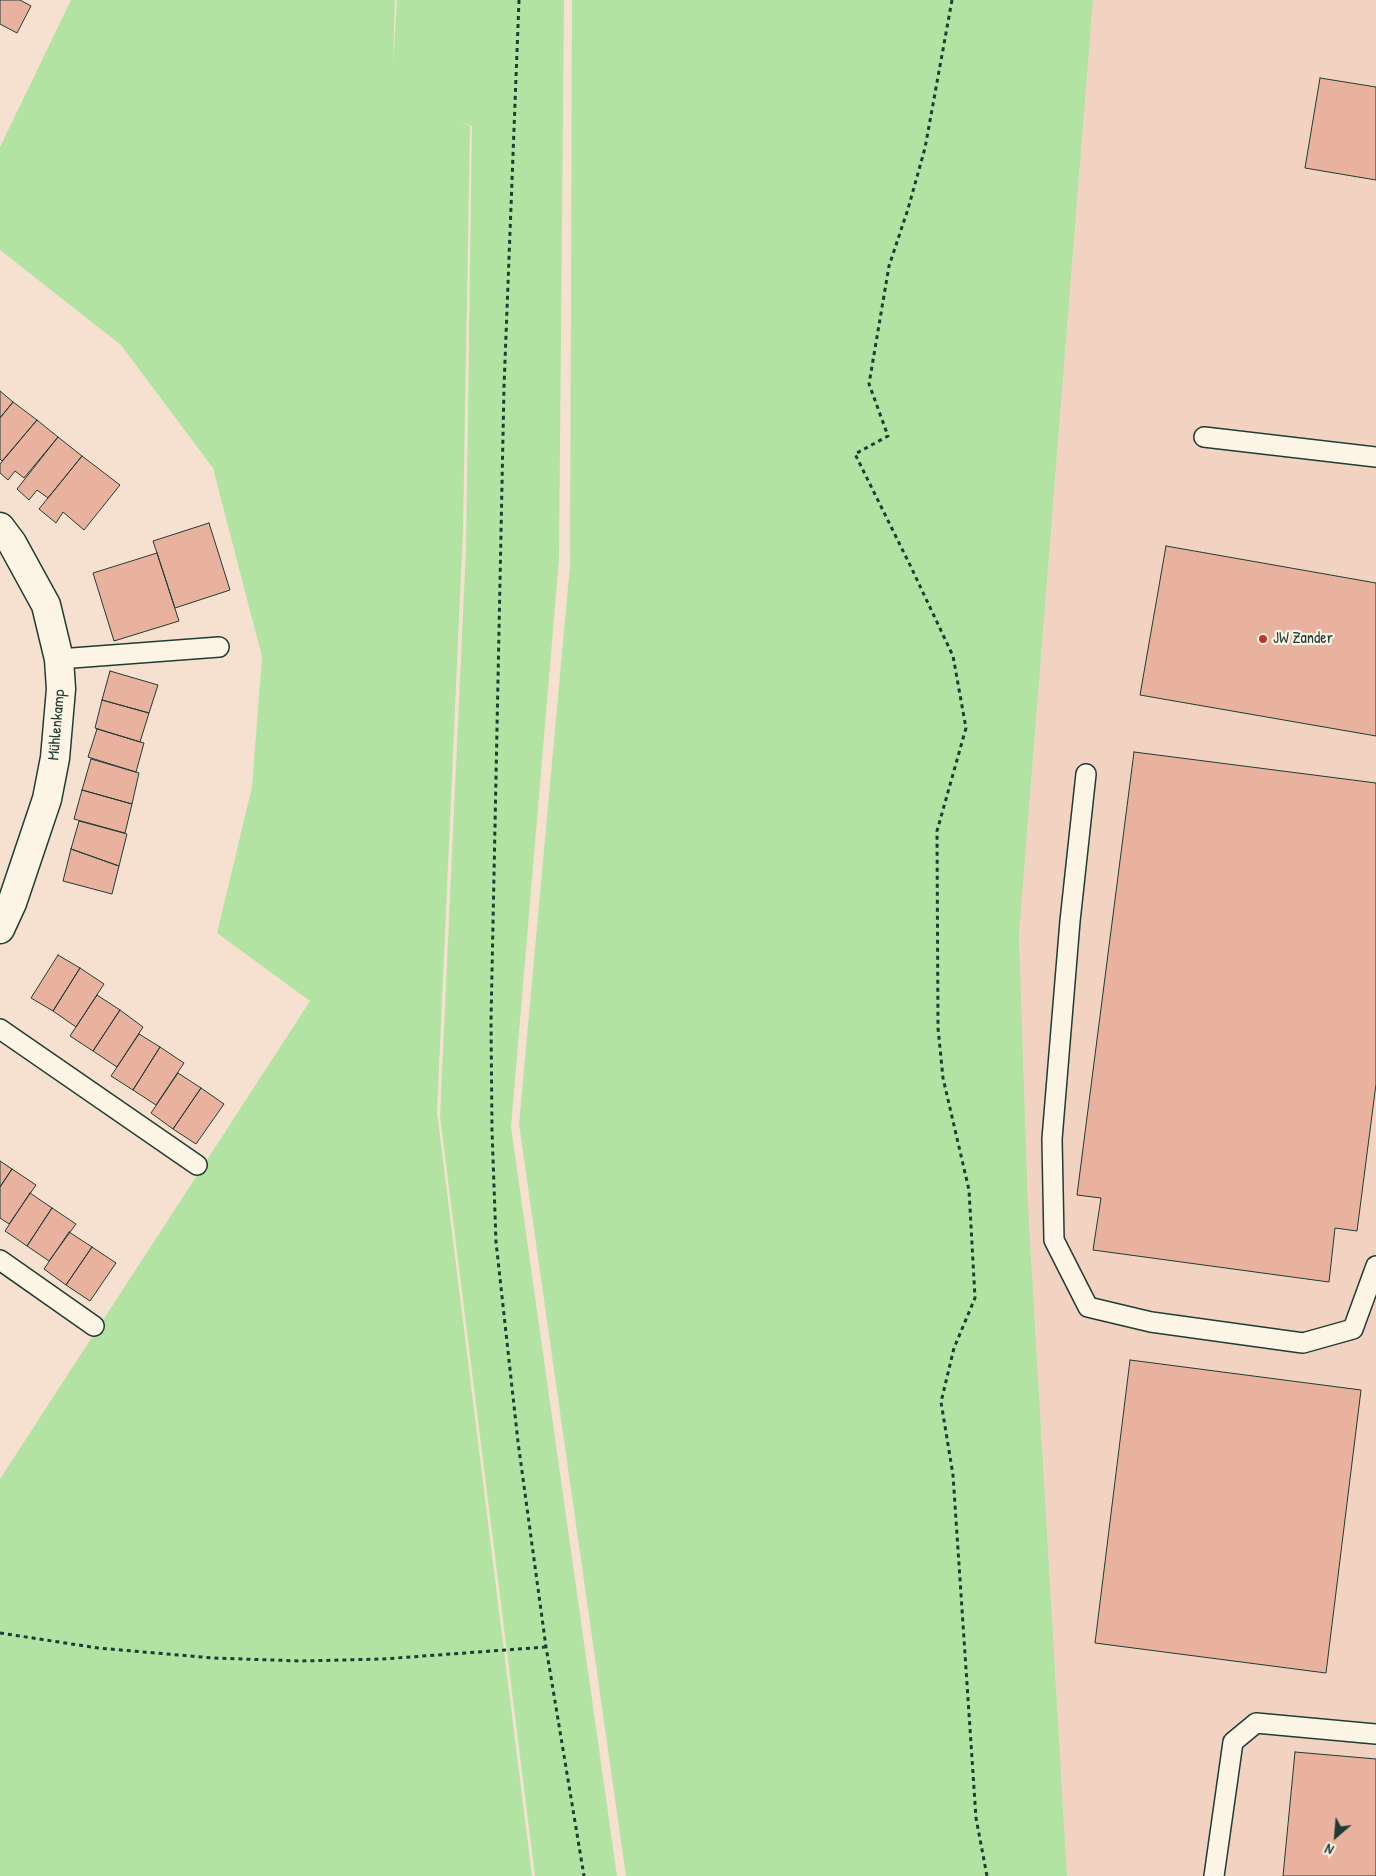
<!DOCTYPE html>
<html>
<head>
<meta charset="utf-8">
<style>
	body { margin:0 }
	#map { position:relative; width:1376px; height:1876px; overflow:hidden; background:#f6e1d0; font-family:"Patrick Hand",sans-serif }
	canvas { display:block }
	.north { position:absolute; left:1311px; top:1811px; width:50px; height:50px; -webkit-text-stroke:4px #fcf5e5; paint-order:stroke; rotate:207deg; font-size:14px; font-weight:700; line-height:20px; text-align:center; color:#1f3d34 }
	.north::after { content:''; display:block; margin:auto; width:18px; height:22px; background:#1f3d34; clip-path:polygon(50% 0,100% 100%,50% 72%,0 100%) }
</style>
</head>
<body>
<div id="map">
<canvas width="1376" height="1876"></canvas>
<div class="north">N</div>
</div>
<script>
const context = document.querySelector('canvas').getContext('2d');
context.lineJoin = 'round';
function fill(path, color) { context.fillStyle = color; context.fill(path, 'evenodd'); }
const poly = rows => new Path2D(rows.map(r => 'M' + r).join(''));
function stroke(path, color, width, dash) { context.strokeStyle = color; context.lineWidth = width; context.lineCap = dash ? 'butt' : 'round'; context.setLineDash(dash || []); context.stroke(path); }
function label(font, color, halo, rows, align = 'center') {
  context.font = font + ' "Patrick Hand",sans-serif'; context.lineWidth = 4.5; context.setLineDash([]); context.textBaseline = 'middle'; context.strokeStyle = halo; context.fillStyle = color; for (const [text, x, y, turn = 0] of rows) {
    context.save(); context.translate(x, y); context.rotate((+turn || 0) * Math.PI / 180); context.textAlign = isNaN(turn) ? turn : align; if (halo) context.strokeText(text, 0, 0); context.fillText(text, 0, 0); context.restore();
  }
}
const built = poly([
	[1093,0,1376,0,1376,1876,1067,1876,1028,1204,1019,935]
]);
const green = poly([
	[71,0,395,0,393,66,397,0,564,0,559,559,511,1127,617,1876,535,1876,440,1116,466,548,472,126,457,121,470,126,463,529,437,1112,532,1876,0,1876,0,1479,310,1001,217,933,252,787,262,657,213,468,121,345,0,250,0,147],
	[572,0,1093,0,1019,935,1028,1204,1067,1876,626,1876,519,1124,570,565]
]);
const building = poly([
	[0,0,20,0,31,6,17,33,0,24,0,0],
	[1320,78,1376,87,1376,180,1305,168,1320,78],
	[0,391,13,402,0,418,0,391],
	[13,402,37,420,2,461,0,459,0,418,13,402],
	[37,420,58,437,24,478,15,471,8,480,0,473,0,464,37,420],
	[58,437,82,456,48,498,37,490,29,500,17,489,58,437],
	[82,456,120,485,84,530,63,512,56,523,39,509,82,456],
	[209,523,230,590,175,608,153,541,209,523],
	[1166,546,1376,583,1376,736,1140,695,1166,546],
	[157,553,179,621,114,641,93,573,157,553],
	[110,671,158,685,149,713,102,700,110,671],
	[102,700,149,713,140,742,95,728,102,700],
	[97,729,144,743,136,772,88,757,97,729],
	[1134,752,1376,783,1376,1084,1357,1231,1335,1228,1329,1282,1093,1250,1101,1198,1077,1195,1134,752],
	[91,759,139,773,132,804,82,790,91,759],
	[82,790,132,804,125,833,74,819,82,790],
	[79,821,127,834,119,866,71,849,79,821],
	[71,849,119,866,112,894,63,881,71,849],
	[58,955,80,968,53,1011,31,998,58,955],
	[80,968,104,984,76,1027,53,1011,80,968],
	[97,995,120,1010,93,1051,70,1036,97,995],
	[120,1010,143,1027,117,1067,93,1051,120,1010],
	[139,1034,160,1047,133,1090,111,1076,139,1034],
	[160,1047,184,1063,156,1105,133,1090,160,1047],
	[178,1073,201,1088,173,1129,151,1113,178,1073],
	[201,1088,224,1104,196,1144,173,1129,201,1088],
	[0,1161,12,1169,0,1187,0,1161],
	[12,1169,36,1185,9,1224,0,1218,0,1187,12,1169],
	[30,1193,52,1208,27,1246,5,1231,30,1193],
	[52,1208,76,1224,49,1261,27,1246,52,1208],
	[69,1232,92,1247,66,1285,44,1269,69,1232],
	[92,1247,116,1263,90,1301,66,1285,92,1247],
	[1130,1360,1361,1390,1326,1673,1095,1643,1130,1360],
	[1295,1752,1376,1759,1376,1876,1283,1876,1295,1752]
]);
const path = poly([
	[519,0,504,387,491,1021,492,1130,496,1242,518,1442,546,1647,584,1876],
	[952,0,925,148,908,209,889,266,869,384,888,436,855,454,910,565,953,656,966,728,937,831,938,1028,943,1078,969,1190,975,1298,954,1348,941,1402,953,1475,976,1818,987,1876],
	[0,1633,98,1648,213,1658,301,1661,383,1659,546,1647]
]);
const lane = poly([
	[1204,437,1376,457],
	[59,659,219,647],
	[1086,774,1070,921,1052,1139,1054,1240,1088,1307,1151,1322,1303,1343,1353,1329,1376,1266],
	[0,1029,197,1165],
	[0,1260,94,1326],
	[1214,1876,1233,1742,1256,1723,1376,1734]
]);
const street = poly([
	[0,527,12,543,46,605,59,659,61,689,55,758,47,799,12,903,0,929]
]);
const markers = [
	[1263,639,5,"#c8321e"]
];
const poiNames = [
	["JW Zander",1273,639]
];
const streetNames = [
	["Mühlenkamp",57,725,-85]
];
fill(built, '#f2d3c1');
fill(green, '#b3e3a3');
fill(building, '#e9b29f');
stroke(building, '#1f3d34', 1);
stroke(lane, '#1f3d34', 22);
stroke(street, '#1f3d34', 31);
stroke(path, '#1f3d34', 3, [4, 4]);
stroke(lane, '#fcf5e5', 19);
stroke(street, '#fcf5e5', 28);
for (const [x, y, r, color] of markers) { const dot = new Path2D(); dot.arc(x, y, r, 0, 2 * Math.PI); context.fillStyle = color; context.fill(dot); stroke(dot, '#fcf5e5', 2); }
label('16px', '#1f3d34', '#fcf5e5', poiNames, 'left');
label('16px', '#1f3d34', '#fcf5e5', streetNames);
</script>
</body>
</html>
